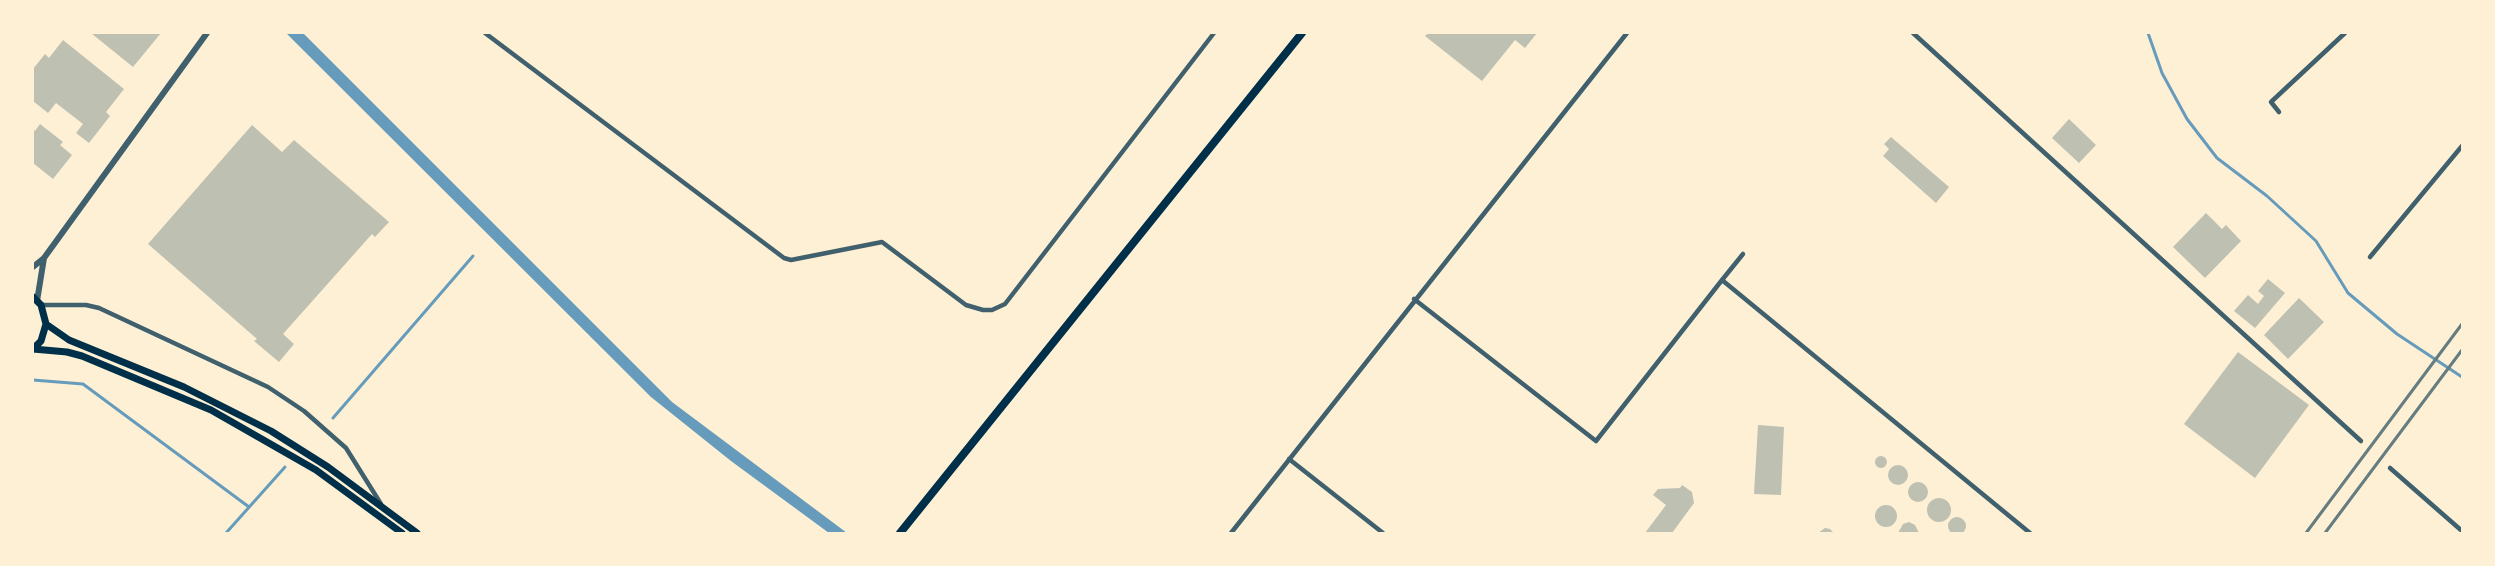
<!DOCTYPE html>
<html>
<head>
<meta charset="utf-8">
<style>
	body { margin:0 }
	#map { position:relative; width:2495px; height:566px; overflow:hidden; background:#fdf0d5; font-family:"Varela Round",sans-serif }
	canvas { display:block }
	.frame { position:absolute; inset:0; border:34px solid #fdf0d5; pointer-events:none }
</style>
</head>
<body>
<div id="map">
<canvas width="2495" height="566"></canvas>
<div class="frame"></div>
</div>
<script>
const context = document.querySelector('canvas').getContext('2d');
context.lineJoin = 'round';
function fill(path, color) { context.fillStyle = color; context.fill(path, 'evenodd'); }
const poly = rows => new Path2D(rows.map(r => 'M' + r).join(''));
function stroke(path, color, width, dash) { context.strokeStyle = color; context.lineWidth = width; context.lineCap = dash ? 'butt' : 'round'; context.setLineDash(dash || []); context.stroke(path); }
const water = poly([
	[286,33,303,33,672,402,847,533,829,533,731,461,651,397]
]);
const stream = poly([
	[2148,33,2162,73,2187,119,2217,158,2267,196,2316,241,2348,293,2397,334,2462,377],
	[33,380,83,384,249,507],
	[333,418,473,256],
	[226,533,285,467]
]);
const building = poly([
	[91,33,161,33,133,67],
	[1428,33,1537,33,1525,48,1515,40,1482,81,1425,36],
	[63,40,124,89,106,112,110,116,89,143,76,133,83,124,56,103,48,113,33,101,33,69,45,54,49,58],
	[2069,119,2096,145,2079,163,2052,138],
	[40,124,63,142,60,145,72,155,53,179,33,163,33,129,35,131],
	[252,125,282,152,294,140,389,222,375,237,372,234,283,334,294,344,279,362,254,341,257,339,148,244],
	[1891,137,1949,187,1936,203,1883,156,1889,149,1884,144],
	[2206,213,2222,229,2226,225,2241,241,2205,278,2173,247],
	[2268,279,2285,293,2255,328,2234,311,2248,295,2258,304,2264,296,2258,291],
	[2299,298,2324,322,2288,359,2264,335],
	[2238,352,2309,405,2255,478,2184,424],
	[1758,425,1784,427,1781,495,1754,494],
	'1875 462a6 6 0 1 1 12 0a6 6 0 1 1-12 0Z',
	'1888 475a10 10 0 1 1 20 0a10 10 0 1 1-20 0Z',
	'1908 492a10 10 0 1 1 20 0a10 10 0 1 1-20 0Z',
	[1682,485,1692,492,1694,503,1672,533,1645,533,1666,505,1653,495,1658,489,1680,488],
	'1927 510a12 12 0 1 1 24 0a12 12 0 1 1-24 0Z',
	'1875 516a11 11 0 1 1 22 0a11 11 0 1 1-22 0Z',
	'1948 526a9 9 0 1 1 18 0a9 9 0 1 1-18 0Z',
	[1909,522,1915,525,1919,533,1898,533,1903,524],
	[1825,528,1830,529,1834,533,1818,533]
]);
const minor = poly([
	[485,33,784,258,791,260,882,242,966,305,983,310,992,310,1005,304,1214,33],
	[1913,33,2361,441],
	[2279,112,2271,102,2345,33],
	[2370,257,2462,146],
	[1722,280,1743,254],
	[1414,299,1596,441,1722,280,2030,533],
	[41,305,86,305,99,308,268,387,304,411,346,448,381,504],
	[1289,459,1383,533],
	[2390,468,2462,531],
	[1231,533,1627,33]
]);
const tertiary = poly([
	[33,267,44,258,207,33],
	[37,301,44,258]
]);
const secondary = poly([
	[33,297,41,305,46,324,41,341,33,349],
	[46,324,69,340,184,387,271,431,328,467,417,533],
	[33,349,67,352,82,356,211,410,316,470,402,533]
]);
const trunk = poly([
	[900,533,1302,33]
]);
const rail = poly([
	[2306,533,2462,324],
	[2325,533,2462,350]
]);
fill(water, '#669bbc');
stroke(stream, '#669bbc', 3);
fill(building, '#bec0b2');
stroke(minor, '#3f606c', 4.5);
stroke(tertiary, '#3f606c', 6);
stroke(secondary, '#003049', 7);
stroke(trunk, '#003049', 8);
stroke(rail, '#657d81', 3);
</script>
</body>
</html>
